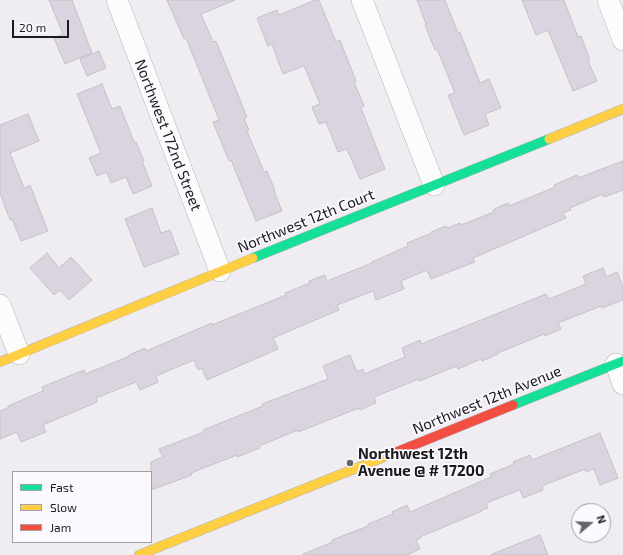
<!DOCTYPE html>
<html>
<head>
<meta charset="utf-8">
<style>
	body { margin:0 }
	#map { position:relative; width:623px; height:555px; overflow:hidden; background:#efedf1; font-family:"Exo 2",sans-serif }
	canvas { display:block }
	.legend { position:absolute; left:12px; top:471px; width:140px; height:72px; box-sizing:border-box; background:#fbf9fe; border:1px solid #a2a0a4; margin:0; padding:5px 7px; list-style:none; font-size:12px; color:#1c1a1d }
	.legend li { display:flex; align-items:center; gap:8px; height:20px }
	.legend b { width:20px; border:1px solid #a2a0a4 }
	.north { position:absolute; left:571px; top:503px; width:40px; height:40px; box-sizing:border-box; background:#fbf9fe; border:1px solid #a2a0a4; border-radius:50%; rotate:71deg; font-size:11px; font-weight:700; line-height:16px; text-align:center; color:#1c1a1d }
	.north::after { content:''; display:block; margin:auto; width:14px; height:18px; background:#666467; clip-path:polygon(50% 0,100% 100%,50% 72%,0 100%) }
	.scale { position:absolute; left:12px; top:20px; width:57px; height:18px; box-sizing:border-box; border:2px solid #1c1a1d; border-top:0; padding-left:5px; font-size:12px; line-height:14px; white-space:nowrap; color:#1c1a1d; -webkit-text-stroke:3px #fbf9fe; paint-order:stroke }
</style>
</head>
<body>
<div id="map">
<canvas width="623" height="555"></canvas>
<ul class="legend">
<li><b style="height:5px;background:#16e098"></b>Fast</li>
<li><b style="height:5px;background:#ffcf43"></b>Slow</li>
<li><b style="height:5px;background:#f24e42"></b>Jam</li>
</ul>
<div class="north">N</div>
<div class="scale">20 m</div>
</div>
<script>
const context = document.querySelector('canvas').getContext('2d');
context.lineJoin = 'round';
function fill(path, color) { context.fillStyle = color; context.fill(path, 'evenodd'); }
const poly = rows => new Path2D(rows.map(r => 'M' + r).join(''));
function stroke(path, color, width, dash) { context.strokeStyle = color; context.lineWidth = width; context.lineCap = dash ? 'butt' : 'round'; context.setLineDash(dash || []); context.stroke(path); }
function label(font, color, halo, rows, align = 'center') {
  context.font = font + ' "Exo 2",sans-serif'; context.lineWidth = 3.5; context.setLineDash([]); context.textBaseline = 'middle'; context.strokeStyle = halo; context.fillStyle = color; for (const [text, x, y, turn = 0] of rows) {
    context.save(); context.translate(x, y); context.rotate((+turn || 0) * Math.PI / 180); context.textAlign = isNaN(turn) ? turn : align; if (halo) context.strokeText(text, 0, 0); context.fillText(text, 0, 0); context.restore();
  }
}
const building = poly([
	[49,0,72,0,92,53,65,64,54,38,63,34,49,0],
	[167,0,235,0,201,14,213,42,216,41,247,117,244,119,249,130,247,131,264,172,267,171,275,190,274,191,282,211,256,221,231,160,229,161,213,122,219,120,186,38,184,39,167,0],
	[315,0,319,0,336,42,340,40,356,81,354,82,364,106,361,108,385,169,360,179,347,149,338,152,326,122,319,124,312,107,320,104,304,66,283,74,272,44,268,46,257,18,277,10,279,15,315,0],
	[417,0,445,0,458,33,460,32,480,83,489,79,501,108,485,114,489,125,464,135,448,95,455,93,437,49,435,50,425,25,426,24,417,0],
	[522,0,564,0,578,37,581,36,590,60,588,61,597,81,573,91,548,30,536,35,522,0],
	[99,51,106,68,87,76,80,59,99,51],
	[102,84,112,109,120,106,134,142,136,142,144,161,142,161,152,186,133,194,126,177,111,183,107,172,97,176,89,158,101,153,77,94,102,84],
	[28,114,39,141,10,153,24,188,30,185,48,231,21,241,12,219,10,220,0,193,0,125,28,114],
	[623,161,623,190,604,197,603,194,570,208,571,210,563,213,566,218,473,258,475,262,431,279,427,270,401,281,404,289,376,300,373,291,337,305,339,310,273,338,278,349,207,380,202,368,198,370,194,360,156,376,158,382,140,390,136,382,96,398,97,402,43,425,46,432,21,442,17,432,0,439,0,411,8,408,8,406,43,391,42,387,84,370,85,374,130,356,129,355,145,348,146,351,212,323,212,325,286,295,285,293,310,283,309,281,325,275,327,281,372,263,372,262,408,246,407,243,432,233,431,232,446,226,447,228,460,223,461,225,494,212,493,210,501,206,508,203,509,206,555,187,554,185,577,175,578,178,623,161],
	[152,208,161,233,170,230,179,254,144,267,125,219,152,208],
	[47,253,59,268,71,257,92,280,69,300,60,290,54,295,30,268,47,253],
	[603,268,606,277,617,272,623,287,623,300,602,308,601,306,558,323,561,329,545,336,544,334,498,353,498,354,482,361,481,359,458,369,457,366,419,381,419,379,374,397,376,403,360,410,359,408,298,432,298,430,259,446,260,448,237,457,237,455,191,473,192,475,151,490,151,462,163,457,159,449,204,432,203,430,263,406,262,404,328,379,323,366,350,355,357,372,363,369,364,374,405,357,402,348,420,340,421,344,546,294,549,299,586,284,583,276,603,268],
	[600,433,618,478,600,485,594,469,586,472,585,469,542,486,543,490,523,498,520,490,486,503,488,508,482,510,482,511,420,537,421,538,416,540,420,549,407,555,304,555,303,554,333,542,332,540,368,526,368,524,393,514,392,512,407,505,410,512,491,477,490,474,514,464,513,462,530,455,532,460,600,433],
	[540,535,548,555,492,555,492,554,540,535]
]);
const street = poly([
	[117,0,220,271],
	[362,0,434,185],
	[608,0,623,40],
	[0,305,19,354],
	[616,364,623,384]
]);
const fast = poly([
	[253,258,549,139],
	[513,405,623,361]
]);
const slow = poly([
	[549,139,623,109],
	[0,362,253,258],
	[139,555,389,455]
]);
const jam = poly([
	[389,455,513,405]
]);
const markers = [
	[350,463,4,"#666467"]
];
const streetNames = [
	["Northwest 172nd Street",168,135,69],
	["Northwest 12th Court",306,221,-22],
	["Northwest 12th Avenue",487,400,-22]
];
const poiNames = [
	["Northwest 12th",358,454],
	["Avenue @ # 17200",358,471]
];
fill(building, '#d9d4df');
stroke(building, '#c3c2c4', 1);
stroke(street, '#b5b4b7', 22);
stroke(fast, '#b5b4b7', 10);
stroke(slow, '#b5b4b7', 10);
stroke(jam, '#b5b4b7', 10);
stroke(street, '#fdfcfd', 21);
stroke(fast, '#16e098', 9);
stroke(slow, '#ffcf43', 9);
stroke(jam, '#f24e42', 9);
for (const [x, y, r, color] of markers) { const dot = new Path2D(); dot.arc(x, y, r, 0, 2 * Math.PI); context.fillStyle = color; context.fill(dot); stroke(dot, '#fbf9fe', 1.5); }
label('15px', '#1c1a1d', '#fbf9fe', streetNames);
label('bold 15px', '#1c1a1d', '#fbf9fe', poiNames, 'left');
</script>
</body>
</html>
